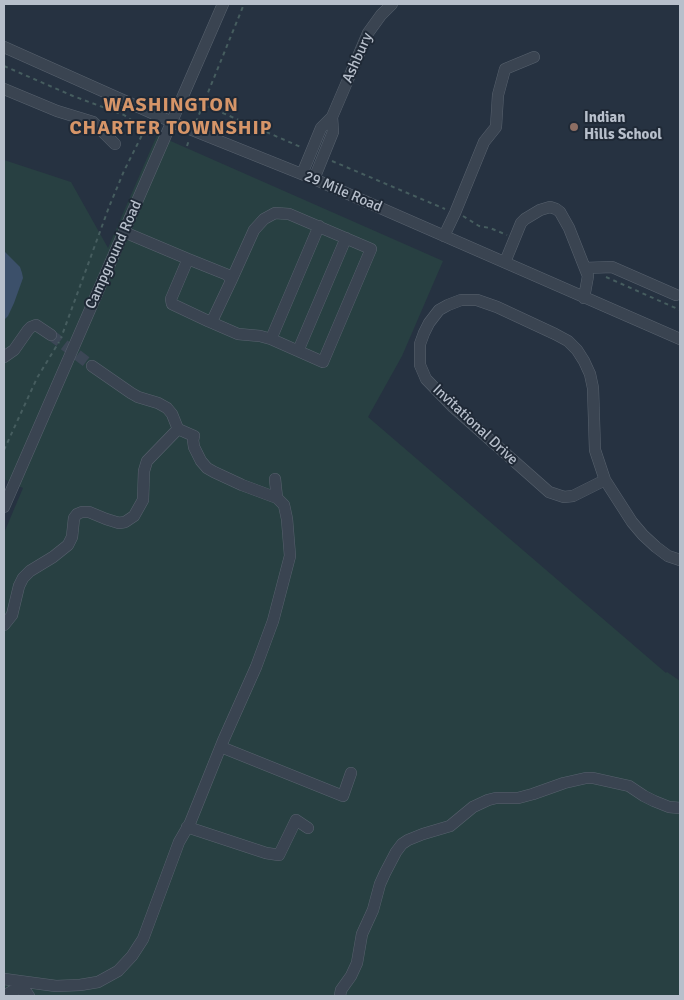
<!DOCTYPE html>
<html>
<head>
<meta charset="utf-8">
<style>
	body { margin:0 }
	#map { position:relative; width:684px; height:1000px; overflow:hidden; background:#263241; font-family:Signika,sans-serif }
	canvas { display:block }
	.frame { position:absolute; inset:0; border:5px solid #b7bfcb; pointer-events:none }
</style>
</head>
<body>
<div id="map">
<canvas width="684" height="1000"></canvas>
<div class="frame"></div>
</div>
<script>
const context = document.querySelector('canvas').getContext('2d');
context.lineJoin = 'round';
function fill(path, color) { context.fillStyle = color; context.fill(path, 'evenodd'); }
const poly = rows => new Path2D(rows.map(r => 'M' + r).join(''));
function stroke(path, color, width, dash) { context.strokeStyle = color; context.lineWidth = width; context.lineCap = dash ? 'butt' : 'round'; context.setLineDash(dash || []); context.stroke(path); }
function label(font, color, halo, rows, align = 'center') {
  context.font = font + ' Signika,sans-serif'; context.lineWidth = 4; context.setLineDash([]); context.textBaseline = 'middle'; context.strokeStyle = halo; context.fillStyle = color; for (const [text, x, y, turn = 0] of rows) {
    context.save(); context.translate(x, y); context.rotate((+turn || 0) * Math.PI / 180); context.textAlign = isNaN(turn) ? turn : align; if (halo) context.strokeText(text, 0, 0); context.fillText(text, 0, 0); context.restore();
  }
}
const green = poly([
	[157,135,443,261,402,356,368,417,666,673,667,672,680,681,680,996,4,996,4,533,23,488,4,479,4,160,71,182,108,248]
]);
const water = poly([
	[4,251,20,267,22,273,23,278,14,303,8,316,4,320]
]);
const minorTunnel = poly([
	[51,335,92,366]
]);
const path = poly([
	[4,66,73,96,124,115,140,126,143,133,124,171,109,207,61,338],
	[193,100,303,148],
	[196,122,244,4],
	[187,146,189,140],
	[332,161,445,209],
	[463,216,479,226,490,228,507,235],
	[606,277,680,310],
	[4,450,37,378,59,342]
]);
const minor = poly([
	[4,47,172,122,314,179,680,339],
	[4,89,57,111,93,122,115,144],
	[302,174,321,128,332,117,368,33,381,15,392,4],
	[314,179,333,132,332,117],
	[124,232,188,259,228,275,231,281,213,319,208,321,172,304,171,299,188,259],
	[444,236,455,213,484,142,496,127,498,95,505,69,534,57],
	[505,262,521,223,525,219,540,210,550,207,556,209,560,212,569,228,588,276,584,298],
	[585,268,612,267,676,295],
	[208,321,238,334,260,336,271,339,323,362,371,249,289,214,275,213,264,219,254,230,231,281],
	[271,339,319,226],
	[298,351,346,238],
	[4,357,14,350,28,330,31,327,36,325,51,335],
	[275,479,277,498],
	[605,480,573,496,564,497,549,492,453,407,426,379,420,365,420,344,424,333,429,323,439,310,448,305,461,300,477,300,497,307,555,334,568,341,577,350,584,361,590,374,593,388,595,450,605,480,632,522,643,535,656,547,668,556,680,560],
	[4,507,223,4],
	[4,625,12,615,19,586,23,578,30,571,53,557,68,545,72,537,74,518,77,514,82,512,89,512,106,519,119,523,125,522,134,516,143,500,144,471,147,461,178,429],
	[221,747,343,796,351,773],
	[187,827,266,853,279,855,296,820,308,828],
	[4,979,56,986,80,985,98,982,118,971,132,956,143,939,179,842,190,823,223,741,256,667,273,621,290,556,287,519,284,505,277,498,242,485,214,472,207,468,201,461,194,447,193,440,194,436,178,429,172,414,167,408,158,403,138,397,131,393,92,366],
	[4,996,14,990,19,989,24,991,27,993,29,996],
	[340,996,341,990,351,976,357,963,362,934,373,910,380,884,385,873,396,852,402,844,408,840,423,834,450,826,473,807,488,800,496,798,518,798,533,794,564,783,586,778,593,778,629,786,644,796,654,801,669,807,680,808]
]);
const markers = [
	[574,127,5,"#8d6e63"]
];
const streetNames = [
	["Ashbury",358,58,-66],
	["29 Mile Road",343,192,23],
	["Campground Road",114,255,-66],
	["Invitational Drive",475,425,43]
];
const poiNames = [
	["Indian",584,118],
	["Hills School",584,135]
];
const districtNames = [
	["WASHINGTON",171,106],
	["CHARTER TOWNSHIP",171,129]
];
fill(green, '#284042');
fill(water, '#3c506a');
stroke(minorTunnel, '#3c4756', 11, [11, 5.5]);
stroke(minor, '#58626e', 12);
stroke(path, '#465d5f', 2, [4, 4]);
stroke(minor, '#3a4451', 11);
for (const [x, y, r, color] of markers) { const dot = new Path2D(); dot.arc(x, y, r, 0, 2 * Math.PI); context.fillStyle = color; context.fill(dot); stroke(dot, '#1f2936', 2); }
label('15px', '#b7bfcb', '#1f2936', streetNames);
label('bold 15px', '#b7bfcb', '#1f2936', poiNames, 'left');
context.letterSpacing = '1px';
label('bold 20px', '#d69568', '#1f2936', districtNames);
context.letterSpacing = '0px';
</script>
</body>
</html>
